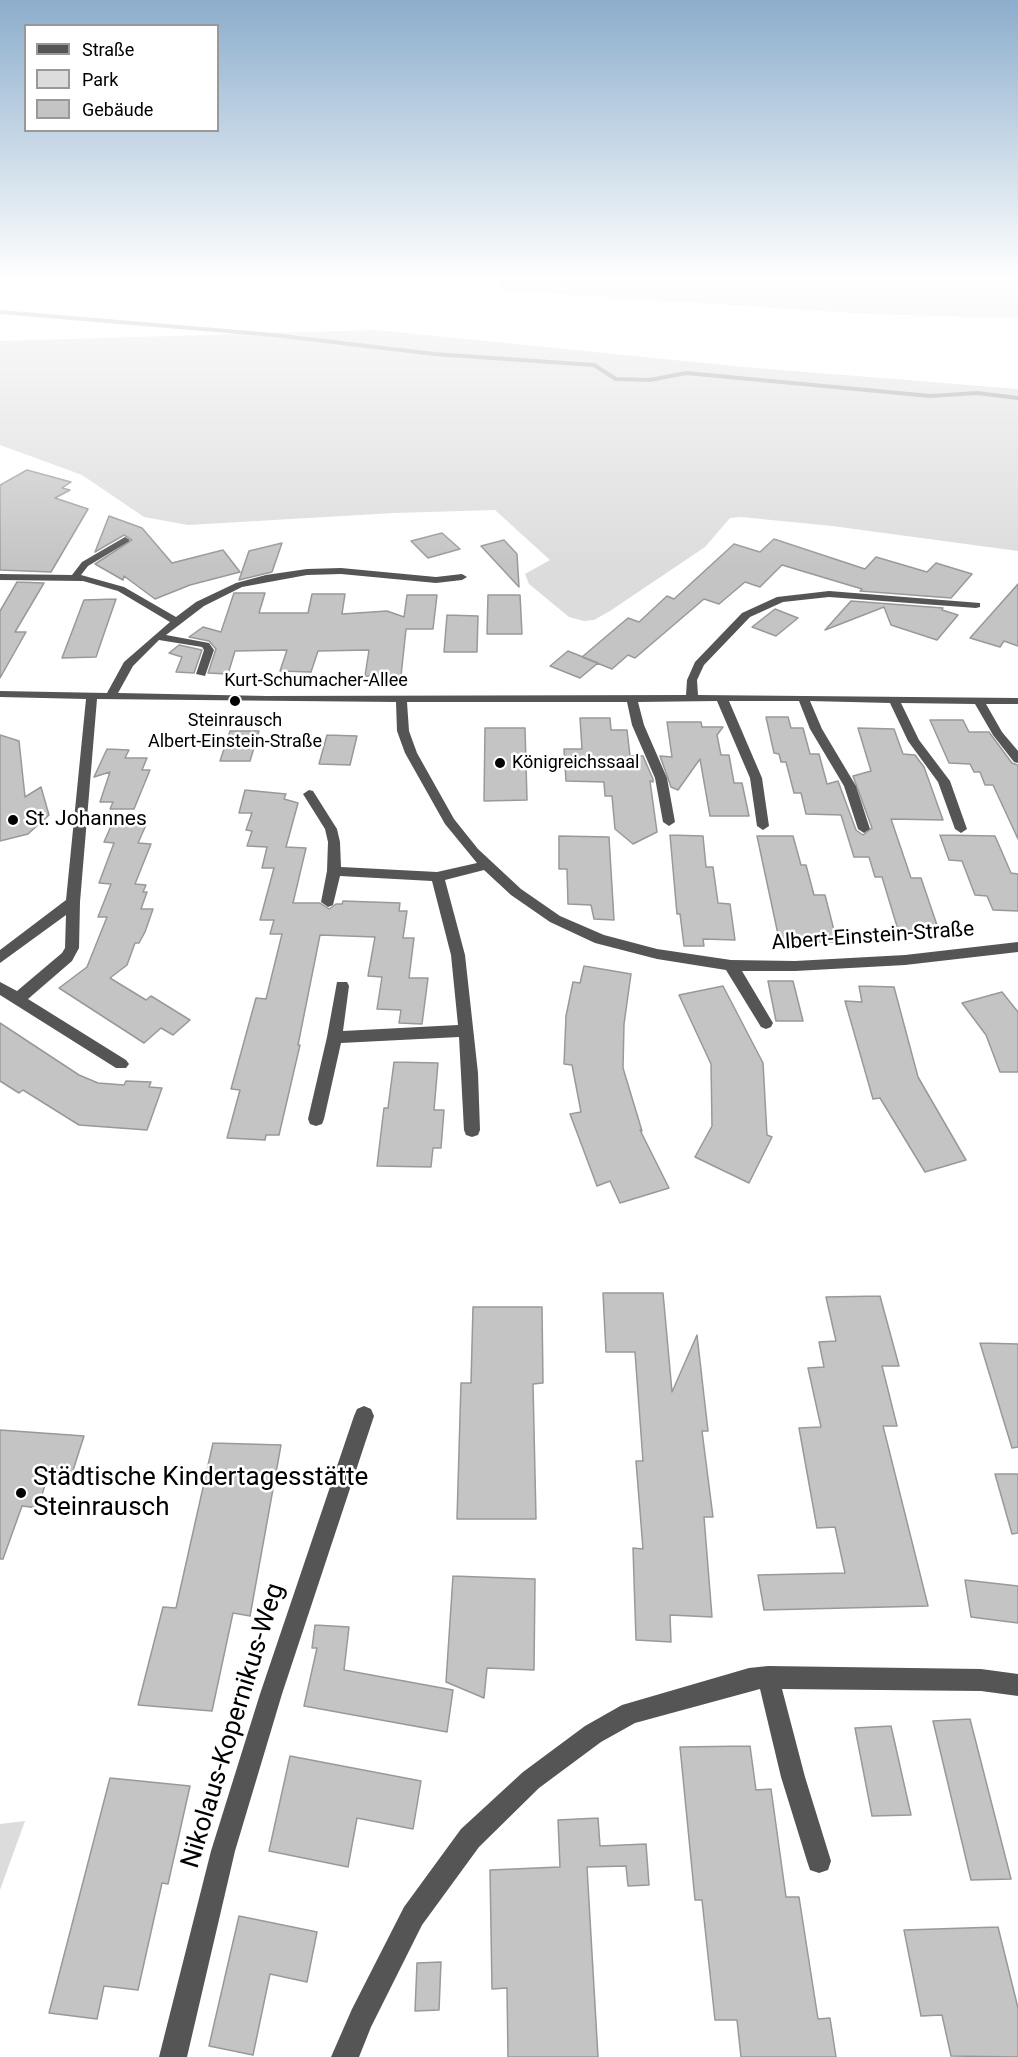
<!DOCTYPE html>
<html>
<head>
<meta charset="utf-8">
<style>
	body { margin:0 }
	#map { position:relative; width:1018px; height:2057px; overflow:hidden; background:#fff; font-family:Roboto,sans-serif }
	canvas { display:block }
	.legend { position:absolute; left:24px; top:24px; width:195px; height:108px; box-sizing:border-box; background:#fff; border:2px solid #999; margin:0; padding:8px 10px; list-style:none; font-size:18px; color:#000 }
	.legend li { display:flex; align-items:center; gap:12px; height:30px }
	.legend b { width:30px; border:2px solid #999 }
</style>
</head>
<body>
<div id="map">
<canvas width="1018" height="2057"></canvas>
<ul class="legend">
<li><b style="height:8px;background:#555"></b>Straße</li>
<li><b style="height:16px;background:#dcdcdc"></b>Park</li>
<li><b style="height:16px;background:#c4c4c4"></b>Gebäude</li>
</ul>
</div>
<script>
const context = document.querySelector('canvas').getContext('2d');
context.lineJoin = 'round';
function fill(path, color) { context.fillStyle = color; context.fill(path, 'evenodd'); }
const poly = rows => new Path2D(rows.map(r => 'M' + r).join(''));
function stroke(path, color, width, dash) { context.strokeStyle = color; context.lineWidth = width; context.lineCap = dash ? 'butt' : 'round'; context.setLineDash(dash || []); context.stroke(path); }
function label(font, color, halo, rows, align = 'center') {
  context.font = font + ' Roboto,sans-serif'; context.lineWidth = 5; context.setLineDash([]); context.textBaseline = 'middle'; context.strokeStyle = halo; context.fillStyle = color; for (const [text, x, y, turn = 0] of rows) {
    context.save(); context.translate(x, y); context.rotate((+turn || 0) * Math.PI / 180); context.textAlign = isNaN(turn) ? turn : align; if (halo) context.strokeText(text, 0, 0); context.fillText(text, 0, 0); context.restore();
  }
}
const green = poly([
	[502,278,1018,278,1018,318,868,314,499,290],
	[376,330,744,367,1018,389,1018,551,832,526,741,517,730,518,705,547,610,611,594,620,584,621,569,617,529,584,525,574,550,560,495,510,394,513,188,525,144,517,82,475,0,445,0,341],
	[25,1821,0,1890,0,1824]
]);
const stream = poly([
	[0,312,274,335,434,354,594,365,616,379,650,380,686,373,930,396,977,393,1018,398]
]);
const building = poly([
	[27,470,71,482,62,488,70,490,55,498,88,509,51,572,0,570,0,485,27,470],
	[109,516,142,528,172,563,223,550,240,572,190,585,155,599,124,576,123,580,95,564,132,540,124,535,95,552,109,516],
	[442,533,460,549,428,558,411,541,442,533],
	[774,539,865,569,876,557,927,572,936,563,972,574,951,598,860,591,862,589,782,565,760,587,745,582,719,604,704,599,635,658,628,655,612,669,582,657,628,618,639,622,667,596,674,599,734,544,760,552,774,539],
	[504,540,517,554,519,587,481,546,504,540],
	[282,543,272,572,239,580,249,551,282,543],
	[17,582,44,583,15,632,26,632,0,678,0,611,17,582],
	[1018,584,1018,646,1004,641,1000,647,970,638,1018,584],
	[234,593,265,593,259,613,308,613,312,594,345,594,342,614,387,611,404,617,407,595,437,595,433,629,406,629,401,676,365,676,369,650,318,651,311,672,280,671,287,650,235,651,228,674,208,673,216,649,209,641,189,637,203,627,221,632,234,593],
	[488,595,520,595,522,634,487,634,488,595],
	[116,599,96,657,62,658,84,600,116,599],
	[851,601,943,608,942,610,958,615,937,640,891,625,884,607,825,630,851,601],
	[775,609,798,618,776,636,752,627,775,609],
	[447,615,478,616,477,652,444,652,447,615],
	[179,645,202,650,194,673,176,672,182,657,169,653,179,645],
	[568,651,598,663,580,678,550,666,568,651],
	[766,717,788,717,791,728,803,728,810,754,819,754,827,784,838,781,856,830,863,835,872,828,853,776,871,771,858,728,894,729,903,754,915,755,924,767,943,820,891,819,911,878,921,878,940,934,899,933,882,877,875,877,869,857,854,857,841,815,806,814,801,793,794,793,786,762,781,762,779,754,774,753,766,717],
	[580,718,610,718,611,730,627,730,630,756,643,756,653,779,653,782,650,781,657,832,633,844,615,829,612,796,605,796,604,782,566,781,564,749,582,749,580,718],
	[930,720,963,720,969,732,989,732,1012,763,1018,765,1018,839,993,785,985,785,980,772,974,772,970,764,949,763,930,720],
	[667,722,701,722,702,727,723,727,717,735,721,755,729,755,734,783,742,783,749,816,710,816,700,759,678,790,671,787,660,756,672,757,667,722],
	[485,728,525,728,527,800,484,801,485,728],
	[230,731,259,731,250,761,220,761,230,731],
	[0,735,19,741,25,797,41,787,49,815,28,834,0,841,0,735],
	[327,735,357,736,350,765,319,764,327,735],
	[107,749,129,750,125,758,147,758,142,770,150,770,134,809,110,809,113,802,100,802,110,772,94,777,107,749],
	[245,790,286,794,284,799,298,803,286,847,306,848,293,903,320,903,329,909,336,904,342,904,343,901,400,903,399,911,407,911,403,938,414,938,409,978,428,978,422,1024,399,1023,401,1010,377,1009,382,977,368,976,375,937,320,935,298,1045,300,1045,279,1135,266,1135,265,1140,227,1138,240,1090,231,1089,256,998,266,999,282,934,270,934,274,920,260,920,274,868,262,868,267,847,247,846,252,831,246,830,252,813,239,813,245,790],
	[115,817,144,818,142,824,146,825,138,843,151,844,135,884,146,885,143,892,147,892,141,909,153,909,145,932,139,943,135,943,127,965,110,978,146,1000,151,996,190,1020,173,1035,161,1028,144,1043,59,988,87,967,107,917,98,917,111,884,99,883,114,843,104,842,115,817],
	[670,835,703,836,706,867,713,867,718,903,730,904,735,940,703,939,704,946,684,946,680,914,677,914,670,835],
	[940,835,995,836,1011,873,1018,874,1018,911,993,910,987,896,975,895,962,861,949,860,940,835],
	[559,836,609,837,614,920,594,919,591,905,568,904,567,869,559,869,559,836],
	[757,836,793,836,801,865,806,865,814,895,825,895,837,942,785,942,779,939,757,836],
	[584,966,631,974,624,1024,623,1068,642,1131,640,1130,669,1188,620,1203,610,1181,597,1186,570,1114,581,1112,572,1065,564,1064,566,1016,573,982,580,983,584,966],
	[768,981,793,981,803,1021,776,1021,768,981],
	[723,986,763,1063,767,1135,772,1137,749,1183,695,1157,712,1126,711,1064,679,995,723,986],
	[859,986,894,987,918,1077,966,1160,925,1172,880,1098,873,1099,845,1001,862,1002,859,986],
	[1002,992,1018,1012,1018,1072,1000,1072,986,1035,962,1003,1002,992],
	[0,1023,79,1075,98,1083,124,1085,126,1081,151,1082,149,1087,162,1088,147,1130,79,1125,23,1090,19,1093,0,1081,0,1023],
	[394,1062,438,1063,434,1110,444,1110,441,1148,433,1148,431,1167,377,1166,384,1108,388,1108,394,1062],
	[603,1293,663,1293,672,1392,697,1335,708,1431,702,1431,713,1517,704,1517,712,1617,670,1615,671,1642,636,1640,633,1548,643,1549,636,1461,643,1461,635,1352,606,1352,603,1293],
	[880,1296,899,1366,882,1366,897,1426,883,1426,928,1606,764,1610,758,1575,845,1573,835,1527,817,1528,799,1428,821,1427,808,1368,824,1367,819,1342,836,1341,826,1297,880,1296],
	[473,1307,542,1307,543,1383,533,1384,536,1519,457,1519,461,1383,471,1383,473,1307],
	[980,1343,1018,1344,1018,1447,1012,1448,980,1343],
	[0,1430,84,1436,70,1480,47,1478,38,1508,22,1506,3,1559,0,1559,0,1430],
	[213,1443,281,1445,250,1616,233,1613,212,1711,138,1705,163,1607,176,1608,213,1443],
	[995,1474,1018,1474,1018,1533,1012,1534,995,1474],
	[453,1576,535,1579,534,1670,487,1668,484,1698,446,1682,453,1576],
	[965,1580,1018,1586,1018,1623,971,1617,965,1580],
	[315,1625,349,1627,344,1670,453,1690,447,1732,304,1706,317,1648,312,1648,315,1625],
	[970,1719,1011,1879,971,1880,933,1721,970,1719],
	[891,1726,911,1815,872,1816,855,1728,891,1726],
	[750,1746,756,1790,771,1789,786,1897,799,1897,818,2019,830,2018,836,2057,741,2057,737,2020,715,2020,702,1900,695,1900,680,1747,750,1746],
	[290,1756,421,1781,413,1829,357,1818,348,1867,269,1851,290,1756],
	[110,1778,190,1786,168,1884,162,1883,138,1990,104,1986,97,2019,49,2013,110,1778],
	[598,1818,600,1846,646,1844,649,1885,628,1886,626,1866,587,1867,598,2057,508,2057,507,1988,492,1989,490,1870,560,1867,558,1820,598,1818],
	[239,1916,317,1932,307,1982,270,1974,253,2055,209,2046,239,1916],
	[998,1927,1018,2008,1018,2057,951,2056,942,2015,921,2016,904,1930,998,1927],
	[441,1962,439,2010,415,2011,417,1963,441,1962]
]);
const minor = poly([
	[125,537,130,540,128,542,88,566,81,575,124,587,176,617,196,602,236,583,266,575,307,569,341,568,436,577,462,574,467,577,462,580,436,583,341,574,307,575,242,587,204,606,166,635,209,643,214,650,205,676,196,674,204,650,202,647,159,640,133,666,118,693,267,696,686,695,687,680,695,662,742,613,777,597,829,591,980,603,980,607,976,608,829,597,783,602,750,617,704,665,697,680,698,695,1018,698,1018,704,986,704,1002,732,1018,751,1018,763,1014,762,993,735,975,704,901,703,919,740,950,781,967,829,961,833,955,829,938,782,908,741,890,703,810,701,822,729,856,786,870,829,864,833,858,829,844,786,810,729,799,701,729,701,762,778,769,826,763,830,757,826,750,778,717,701,638,702,644,725,667,778,675,822,669,826,663,822,655,778,632,725,627,702,407,702,409,731,417,753,454,819,478,849,521,889,560,916,604,935,657,949,731,960,795,961,905,955,1018,942,1018,952,905,965,795,971,742,971,773,1023,771,1027,766,1029,761,1027,726,970,657,959,595,943,550,922,511,895,484,870,445,880,465,955,478,1073,480,1130,478,1135,472,1137,466,1135,464,1130,459,1037,341,1043,324,1119,322,1124,316,1126,310,1124,308,1119,327,1037,337,982,347,982,349,986,343,1031,458,1025,451,955,432,881,340,876,333,905,328,907,321,902,327,871,328,842,325,829,303,794,309,790,313,791,337,829,340,842,341,867,437,872,477,863,445,824,405,753,397,731,396,702,97,699,80,902,79,948,72,961,28,999,126,1060,129,1064,126,1068,116,1068,0,995,0,982,17,991,62,953,65,948,66,915,0,963,0,950,66,900,86,699,0,697,0,691,107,693,124,662,170,622,118,591,83,581,0,580,0,574,72,575,82,562,125,537],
	[364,1406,371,1409,374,1416,282,1694,235,1851,187,2057,159,2057,211,1851,260,1694,354,1416,357,1409,364,1406],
	[768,1666,981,1669,1018,1674,1018,1696,981,1691,782,1689,805,1777,831,1861,828,1870,819,1873,810,1870,807,1861,781,1777,760,1689,635,1723,601,1742,539,1788,479,1847,422,1925,371,2027,359,2057,331,2057,352,2009,404,1907,461,1829,523,1772,585,1726,622,1705,749,1668,768,1666]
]);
const markers = [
	[235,701,6,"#000"],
	[500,763,6,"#000"],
	[13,820,6,"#000"],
	[21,1493,6,"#000"]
];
const farStreetnames = [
	["Kurt-Schumacher-Allee",316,681]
];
const farPoinames = [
	["Steinrausch",235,721],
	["Albert-Einstein-Straße",235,742],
	["Königreichssaal",512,763,"left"]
];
const poiNames = [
	["St. Johannes",25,820]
];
const streetNames = [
	["Albert-Einstein-Straße",873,937,-4]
];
const nearPoinames = [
	["Städtische Kindertagesstätte",33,1478],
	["Steinrausch",33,1508]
];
const nearStreetnames = [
	["Nikolaus-Kopernikus-Weg",234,1726,-73]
];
fill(green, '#dcdcdc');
stroke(stream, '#a3a3a3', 4);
fill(building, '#c4c4c4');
stroke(building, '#999', 1.5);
fill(minor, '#555');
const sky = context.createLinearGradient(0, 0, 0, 566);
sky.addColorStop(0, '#8cadcc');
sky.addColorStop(0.49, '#fff');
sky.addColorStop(1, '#ffffff00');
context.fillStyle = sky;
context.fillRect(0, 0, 1018, 566);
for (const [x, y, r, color] of markers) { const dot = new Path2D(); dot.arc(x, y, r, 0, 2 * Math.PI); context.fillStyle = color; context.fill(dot); stroke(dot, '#fff', 2); }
label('18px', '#000', '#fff', farStreetnames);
label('18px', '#000', '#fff', farPoinames);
label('21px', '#000', '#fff', poiNames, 'left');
label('21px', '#000', '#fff', streetNames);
label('26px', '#000', '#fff', nearPoinames, 'left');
label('26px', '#000', '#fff', nearStreetnames);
</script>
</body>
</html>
